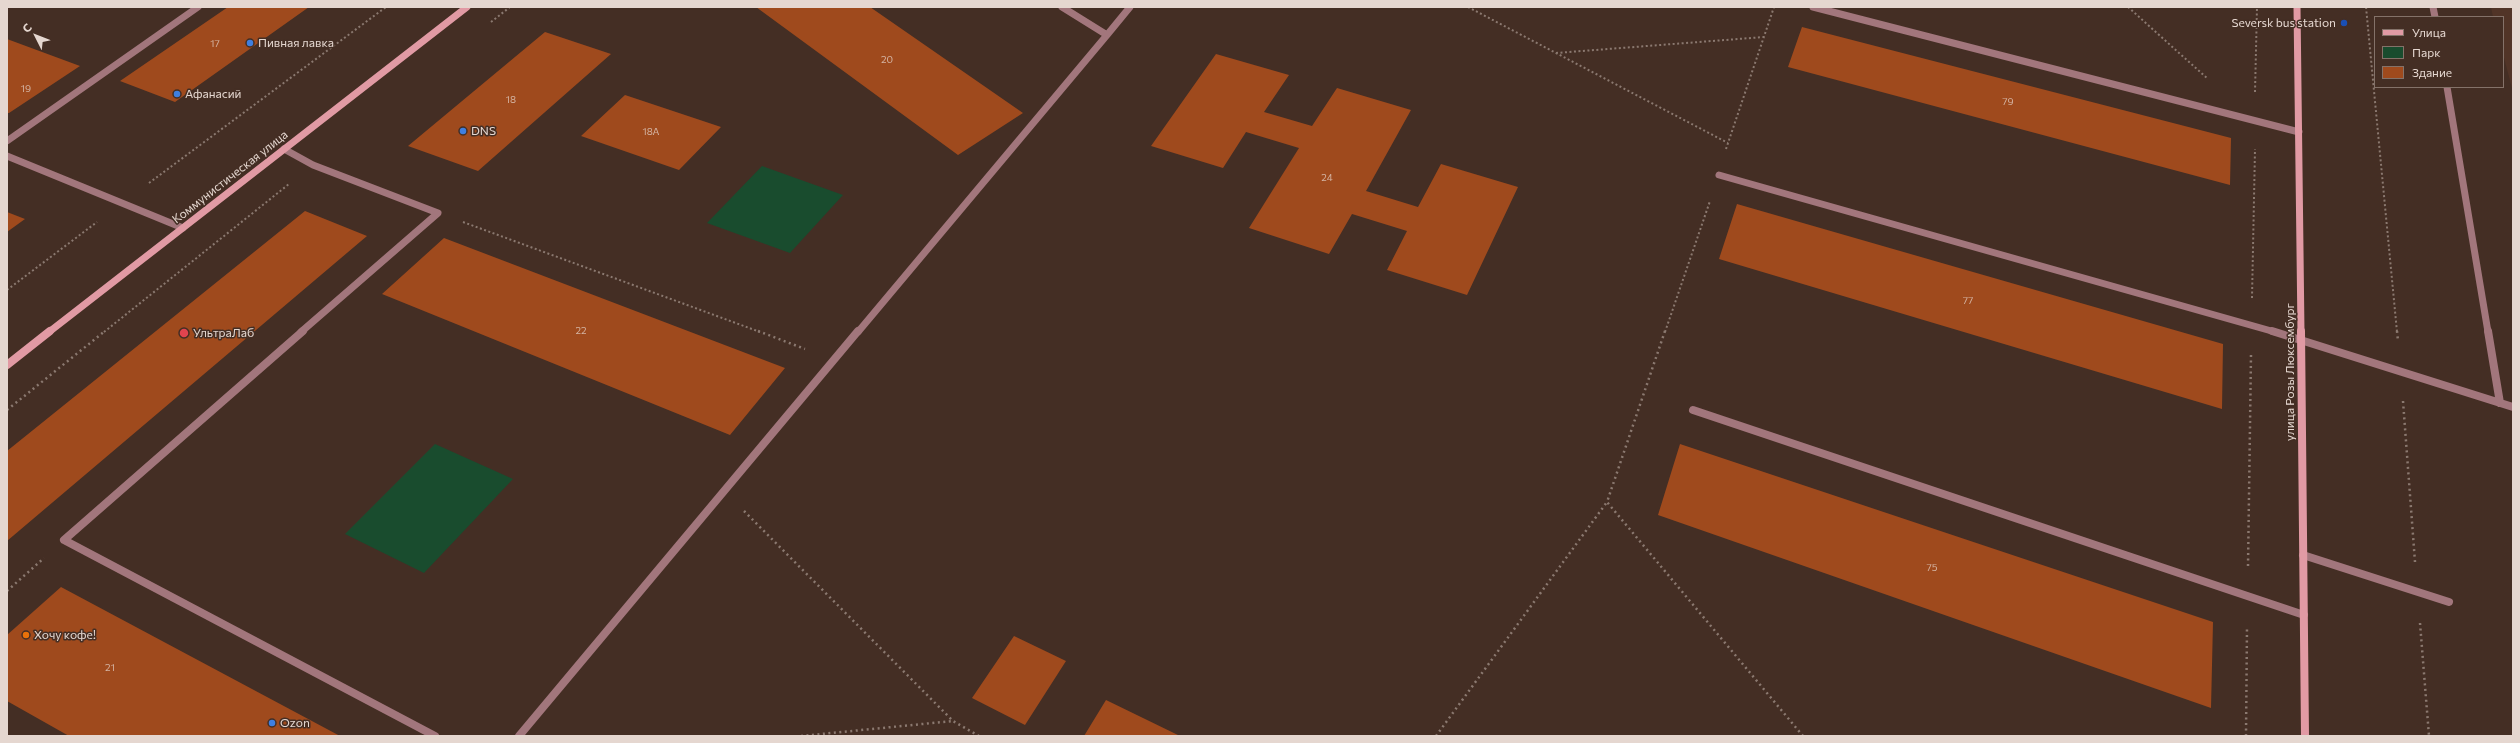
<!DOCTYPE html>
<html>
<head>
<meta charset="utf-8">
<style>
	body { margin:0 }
	#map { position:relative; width:2520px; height:743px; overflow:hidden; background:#442e24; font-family:Commissioner,sans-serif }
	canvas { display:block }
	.frame { position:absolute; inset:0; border:8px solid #e5d7d0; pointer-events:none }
	.legend { position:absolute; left:2374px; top:16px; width:130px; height:72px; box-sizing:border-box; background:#442e24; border:1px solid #847269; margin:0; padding:5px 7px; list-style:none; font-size:12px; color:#e5d7d0 }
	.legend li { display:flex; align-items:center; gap:8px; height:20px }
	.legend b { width:20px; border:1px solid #847269 }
	.north { position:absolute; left:16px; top:16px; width:40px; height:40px; -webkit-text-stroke:3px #442e24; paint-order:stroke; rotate:312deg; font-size:11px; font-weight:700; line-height:16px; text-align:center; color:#e5d7d0 }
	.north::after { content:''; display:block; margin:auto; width:14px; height:18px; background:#e5d7d0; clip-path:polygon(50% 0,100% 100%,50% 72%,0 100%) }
</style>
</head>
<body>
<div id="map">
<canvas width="2520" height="743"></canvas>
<div class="frame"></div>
<ul class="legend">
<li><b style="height:5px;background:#e19aa4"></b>Улица</li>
<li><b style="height:11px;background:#194c2e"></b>Парк</li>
<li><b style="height:11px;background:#9f4a1d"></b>Здание</li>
</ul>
<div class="north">С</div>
</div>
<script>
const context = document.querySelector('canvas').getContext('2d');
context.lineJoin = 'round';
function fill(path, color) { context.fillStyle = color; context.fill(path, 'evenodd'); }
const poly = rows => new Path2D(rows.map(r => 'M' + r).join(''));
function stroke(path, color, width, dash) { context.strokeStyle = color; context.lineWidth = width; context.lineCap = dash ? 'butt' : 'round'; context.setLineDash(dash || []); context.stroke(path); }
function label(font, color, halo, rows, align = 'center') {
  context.font = font + ' Commissioner,sans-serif'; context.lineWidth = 3; context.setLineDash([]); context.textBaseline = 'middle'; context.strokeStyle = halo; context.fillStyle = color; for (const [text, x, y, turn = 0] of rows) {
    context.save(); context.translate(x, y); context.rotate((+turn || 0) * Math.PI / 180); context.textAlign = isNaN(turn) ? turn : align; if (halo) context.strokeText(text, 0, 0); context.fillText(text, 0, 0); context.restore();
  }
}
const built = poly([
	[2491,7,2513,7,2513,92,2503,54,2503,17,2493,17]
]);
const green = poly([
	[762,166,843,195,790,253,707,223],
	[435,444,513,479,424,573,345,534]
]);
const building = poly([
	[228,7,309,7,175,102,120,81],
	[756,7,870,7,1023,113,958,155],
	[1802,27,2231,138,2230,185,1788,67],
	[545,32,611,54,478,171,408,146],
	[7,39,80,66,9,113,7,113],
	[1216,54,1289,75,1264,112,1312,126,1337,88,1411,110,1366,191,1418,207,1441,164,1518,187,1467,295,1387,270,1407,231,1352,214,1329,254,1249,228,1299,148,1246,132,1223,168,1151,146],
	[625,95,721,127,679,170,581,136],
	[1737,204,2223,344,2222,409,1719,259],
	[305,211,367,236,7,541,7,451],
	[7,212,25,219,7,232],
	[444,238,785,368,730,435,382,294],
	[1680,444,2213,622,2211,708,1658,515],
	[61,587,340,736,69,736,7,701,7,635],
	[1014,636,1066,661,1025,725,972,698],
	[1106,700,1180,736,1084,736]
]);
const pathFar1 = poly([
	[1468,7,1728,143],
	[2128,7,2208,79],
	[2366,7,2397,332],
	[491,22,510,7],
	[1556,53,1764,37],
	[2255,92,2257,7],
	[1726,149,1774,7],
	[149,183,386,7],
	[463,222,760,332],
	[7,290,97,222],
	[2252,298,2255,149],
	[104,332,289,184],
	[1665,332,1710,201]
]);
const path = poly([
	[758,331,805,349],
	[1665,331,1607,502,1803,736],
	[2397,331,2398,341],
	[2403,401,2415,562],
	[7,410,105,331],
	[744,511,953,721,979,736],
	[2248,566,2251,355],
	[7,591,44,558],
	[2420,623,2429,736],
	[801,736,953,721],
	[1436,736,1607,502],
	[2246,736,2247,627]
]);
const laneFar1 = poly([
	[1062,7,1107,35,1130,7],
	[1813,7,2299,132],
	[2433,7,2435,17],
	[2447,87,2488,332],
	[7,141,198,7],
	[284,149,313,165,438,213,301,332],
	[7,156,183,228],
	[1719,175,2275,332],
	[858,332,1107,35]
]);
const lane = poly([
	[303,331,64,540,435,736],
	[2272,331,2513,407],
	[2488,331,2500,403],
	[1693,410,2304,615],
	[2303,555,2449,602],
	[519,736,858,331]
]);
const secondaryFar1 = poly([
	[2297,7,2301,332],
	[49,332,467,7]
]);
const secondary = poly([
	[2301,331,2305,736],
	[7,365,50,331]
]);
const markers = [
	[2344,23,4,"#1a4fb4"],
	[250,43,4,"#3f7fe0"],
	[177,94,4,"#3f7fe0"],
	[463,131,4,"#3f7fe0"],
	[184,333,5,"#e0444e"],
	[26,635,4,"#e8710a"],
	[272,723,4,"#3f7fe0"]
];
const numberNames = [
	["17",215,44],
	["20",887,60],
	["19",26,89],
	["18",511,100],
	["79",2008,102],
	["18А",651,132],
	["24",1327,178],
	["77",1968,301],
	["22",581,331],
	["75",1932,568],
	["21",110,668]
];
const poiNames = [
	["Seversk bus station",2336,23,"right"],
	["Пивная лавка",258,43],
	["Афанасий",185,94],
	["DNS",471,131],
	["УльтраЛаб",193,333],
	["Хочу кофе!",34,635],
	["Ozon",280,723]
];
const streetNames = [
	["Коммунистическая улица",230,177,-38],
	["улица Розы Люксембург",2290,372,-90]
];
fill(built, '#513427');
fill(green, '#194c2e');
fill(building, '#9f4a1d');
stroke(pathFar1, '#8b7970', 2, [2, 2.5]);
stroke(path, '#8b7970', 2.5, [2, 3.5]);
stroke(laneFar1, '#a2767c', 7);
stroke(lane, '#a2767c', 8);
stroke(secondaryFar1, '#e19aa4', 7);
stroke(secondary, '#e19aa4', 8);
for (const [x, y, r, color] of markers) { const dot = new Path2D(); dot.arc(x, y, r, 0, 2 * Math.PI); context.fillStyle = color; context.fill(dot); stroke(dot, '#442e24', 1.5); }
label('10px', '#d4b4a3', null, numberNames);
label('12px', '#e5d7d0', '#442e24', poiNames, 'left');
label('12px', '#e5d7d0', '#442e24', streetNames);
</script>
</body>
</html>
